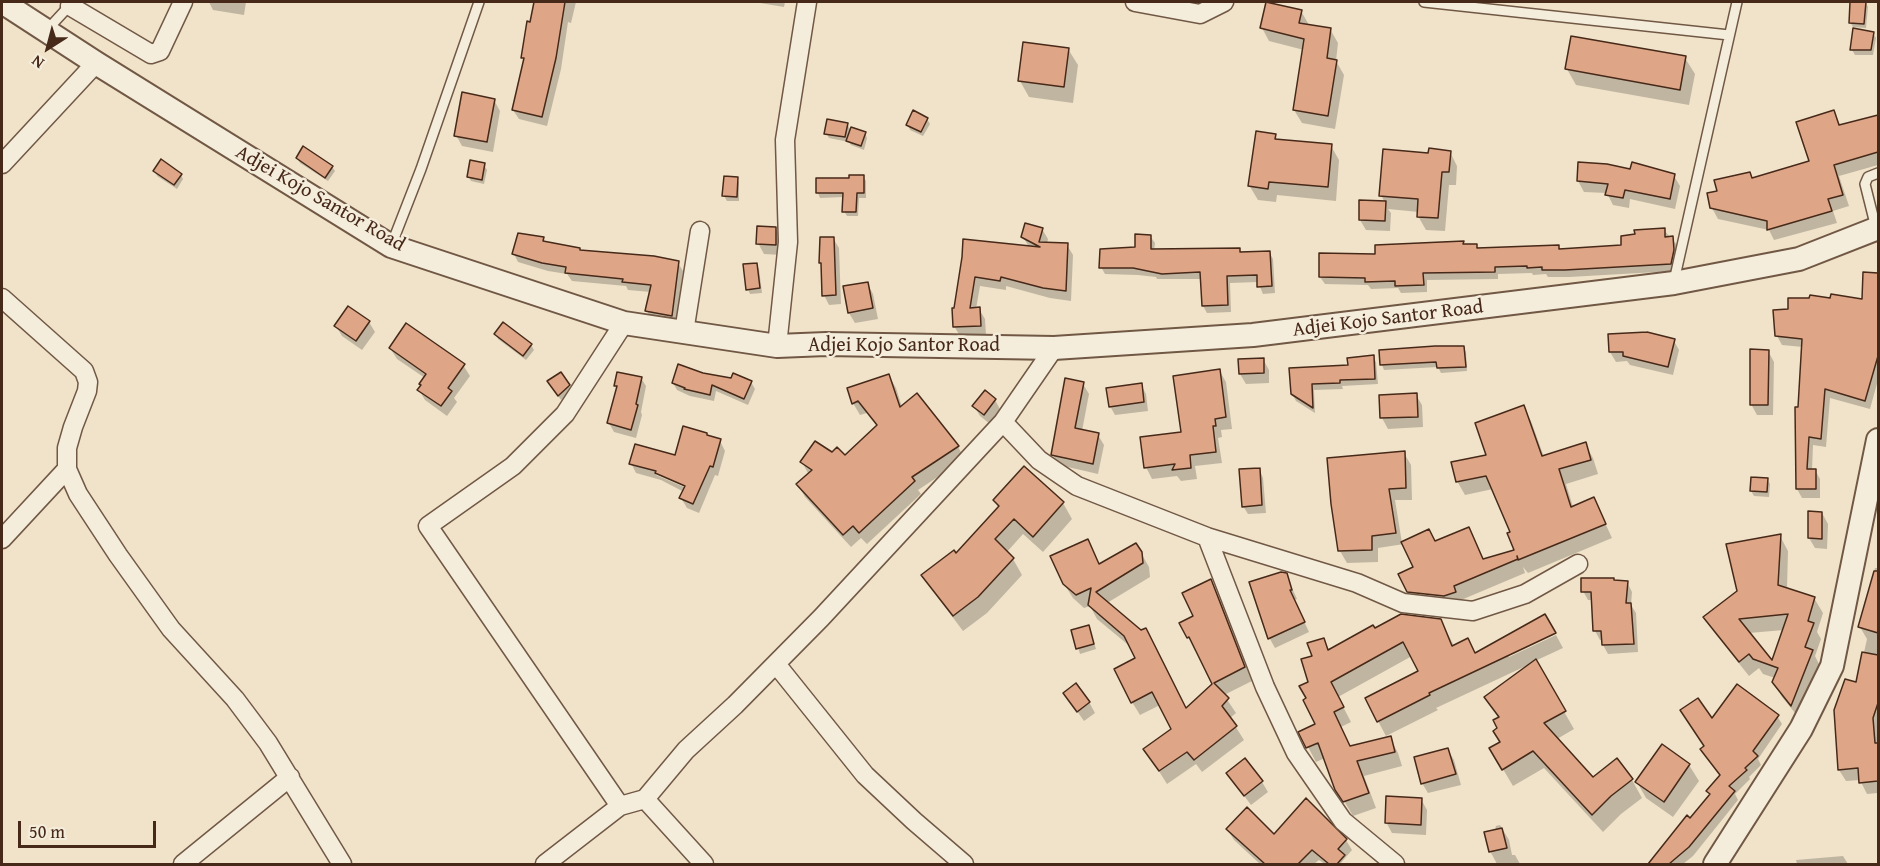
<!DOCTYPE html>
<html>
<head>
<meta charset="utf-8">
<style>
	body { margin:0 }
	#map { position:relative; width:1880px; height:866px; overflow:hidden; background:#f0e3c9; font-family:"Gentium Book Plus",serif }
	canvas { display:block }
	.frame { position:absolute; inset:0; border:3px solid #472919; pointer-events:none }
	.north { position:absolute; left:18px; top:18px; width:60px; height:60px; -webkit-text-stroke:4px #f5eddc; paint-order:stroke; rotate:216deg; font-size:16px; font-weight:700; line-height:24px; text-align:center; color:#472919 }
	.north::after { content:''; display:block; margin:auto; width:21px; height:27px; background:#472919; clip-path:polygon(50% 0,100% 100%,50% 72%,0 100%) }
	.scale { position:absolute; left:18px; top:821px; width:138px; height:27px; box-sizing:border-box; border:3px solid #472919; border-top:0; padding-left:8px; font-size:18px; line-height:21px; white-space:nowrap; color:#472919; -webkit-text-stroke:4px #f5eddc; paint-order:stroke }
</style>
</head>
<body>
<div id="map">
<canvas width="1880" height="866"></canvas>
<div class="frame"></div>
<div class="north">N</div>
<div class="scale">50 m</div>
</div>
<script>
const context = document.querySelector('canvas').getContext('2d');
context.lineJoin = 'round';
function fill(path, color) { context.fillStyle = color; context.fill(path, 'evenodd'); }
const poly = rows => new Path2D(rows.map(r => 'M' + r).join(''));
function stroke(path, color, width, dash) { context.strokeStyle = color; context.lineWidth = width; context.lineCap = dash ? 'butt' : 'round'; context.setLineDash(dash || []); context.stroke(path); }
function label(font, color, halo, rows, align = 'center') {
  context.font = font + ' "Gentium Book Plus",serif'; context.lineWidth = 5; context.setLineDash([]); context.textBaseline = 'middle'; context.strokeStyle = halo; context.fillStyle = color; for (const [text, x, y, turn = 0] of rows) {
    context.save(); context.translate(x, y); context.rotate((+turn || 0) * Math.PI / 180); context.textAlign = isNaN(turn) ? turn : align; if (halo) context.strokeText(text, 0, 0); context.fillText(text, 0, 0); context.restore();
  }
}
const shadow = poly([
	[209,2,246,2,244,15,213,10],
	[536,2,576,2,571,23,568,22,561,69,547,126,519,119,513,110,525,62,523,58],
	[754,2,785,2,784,7],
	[1852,2,1866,3,1868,7,1866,28,1853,27,1850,22],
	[1301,11,1309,25,1330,29,1338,43,1336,61,1344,75,1335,129,1302,123,1294,110,1304,50,1269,41,1262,28],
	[1854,30,1873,33,1876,38,1873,55,1855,55,1852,50],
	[1068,49,1078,65,1073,103,1029,97,1020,81],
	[1685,58,1695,74,1689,105,1576,85,1567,69],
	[494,100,500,111,493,152,462,146,456,135],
	[1833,112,1841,126,1877,117,1878,120,1878,165,1839,176,1849,206,1833,211,1837,223,1774,240,1769,230,1718,219,1712,208,1752,179,1811,162],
	[927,119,930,124,923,136,910,130,908,125],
	[847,124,851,131,865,133,867,138,864,150,851,145,849,142,829,138,826,133],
	[1275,135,1278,141,1331,146,1339,160,1336,201,1277,195,1276,202,1258,200,1249,185],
	[1450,152,1457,166,1456,185,1449,185,1445,231,1426,230,1418,216,1419,212,1388,209,1391,213,1390,231,1366,230,1360,220,1385,203,1381,195,1429,155],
	[297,158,332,167,335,171,328,181,300,163],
	[484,165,487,170,484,184,471,181,469,177],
	[1631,170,1674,176,1680,186,1675,209,1630,199,1629,208,1613,205,1607,193,1584,192,1578,181],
	[155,171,181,175,183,179,177,189,157,176],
	[863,176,866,181,866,198,859,198,858,216,847,216,844,211,844,197,820,198,818,193],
	[737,178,739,183,739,201,727,201,724,196],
	[775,228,782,239,782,255,764,254,758,243],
	[1042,229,1048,239,1047,244,1067,245,1073,255,1071,301,1050,298,1006,286,1006,290,980,286,976,309,979,309,985,319,986,335,960,336,954,326,964,258,1029,247,1023,237],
	[1664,230,1677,245,1677,259,1675,271,1569,277,1548,277,1546,274,1533,275,1532,273,1498,274,1498,279,1427,280,1427,292,1401,293,1398,288,1371,289,1368,285,1325,284,1320,277,1321,255,1376,256,1463,243,1464,246,1476,246,1478,249,1558,246,1560,250,1623,247],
	[1150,236,1155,243,1154,251,1239,250,1241,253,1269,252,1273,259,1275,293,1263,294,1258,282,1230,283,1231,312,1207,313,1203,306,1202,279,1157,279,1156,277,1138,275,1105,274,1101,267,1136,248],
	[543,238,546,243,581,252,678,263,683,271,676,324,651,319,647,311,651,292,628,290,626,286,572,281,567,274,548,271,518,262,514,254],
	[833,238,839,248,841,304,829,305,824,295,823,267,820,263],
	[756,264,759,269,762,293,750,294,748,289],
	[1865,274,1878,275,1878,380,1870,409,1830,398,1826,447,1813,445,1812,470,1815,470,1820,479,1820,498,1802,498,1797,489,1799,408,1803,347,1782,345,1777,336,1863,301],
	[867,283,873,294,878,319,855,323,849,313,845,288],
	[369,322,375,332,362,350,342,336,336,326],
	[496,334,531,345,534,350,526,360,498,339],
	[1610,335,1674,341,1679,350,1673,375,1630,365,1627,361,1616,362,1610,352],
	[390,348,463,365,470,376,454,398,457,402,447,416,425,400,419,390,425,378,397,359],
	[1464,348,1466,352,1467,371,1441,373,1438,367,1384,370,1382,365],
	[1768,351,1774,362,1773,415,1757,415,1751,404],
	[1373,356,1376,362,1378,384,1342,386,1343,389,1314,390,1315,413,1296,401,1292,394,1291,369,1349,366],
	[1263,359,1269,370,1269,383,1246,384,1240,374],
	[1219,370,1226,382,1232,429,1221,430,1222,437,1218,438,1222,463,1195,466,1197,479,1181,481,1177,476,1152,479,1146,467,1182,433],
	[561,374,572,391,561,400,552,387],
	[703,374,751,382,755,389,748,405,716,391,714,401,690,396,677,390,673,383],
	[889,376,896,388,902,407,917,395,958,447,965,459,918,490,921,494,867,544,861,538,851,547,805,497,798,484,809,475,802,462,832,454,845,457,878,427,867,413,860,415,853,403],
	[641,378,646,386,641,412,642,415,636,438,614,432,609,423,618,389,616,386],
	[1083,384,1089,394,1082,431,1098,435,1104,445,1098,474,1059,465,1053,455],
	[1141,385,1146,394,1148,411,1115,415,1110,406],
	[1416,395,1422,405,1423,427,1388,429,1382,418,1381,396],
	[995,400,1001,411,990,424,980,416,974,406],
	[1523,407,1531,421,1544,457,1585,444,1593,458,1598,474,1566,484,1573,507,1594,499,1612,538,1528,573,1523,567,1525,573,1461,600,1463,606,1417,606,1409,591,1415,568,1404,544,1378,548,1378,562,1347,563,1340,551,1404,453,1411,465,1412,500,1395,500,1402,543,1435,543,1468,529,1484,560,1516,551,1512,533,1493,489,1465,495,1457,481,1488,456],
	[720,441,725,451,718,476,715,475,699,513,687,508,681,498,684,492,661,480,636,473,631,463,676,457],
	[656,471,692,487,691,490,656,475],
	[1259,469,1263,478,1266,513,1248,514,1243,506],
	[1767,479,1770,484,1769,497,1754,496,1751,491],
	[994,500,1063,503,1072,519,1043,552,1023,534,1006,553,1013,559,1022,575,987,613,963,631,933,591,923,575,956,555,999,509],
	[1822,513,1828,524,1827,549,1815,548,1809,538],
	[1780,536,1788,551,1787,589,1814,598,1823,613,1817,632,1821,639,1815,656,1820,666,1800,719,1782,697,1774,682,1775,678,1763,674,1759,668,1749,676,1714,632,1705,618,1739,592],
	[1784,630,1772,663,1749,633],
	[1088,541,1100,566,1141,553,1149,567,1150,577,1107,603,1187,709,1214,684,1197,650,1195,651,1181,623,1195,616,1211,581,1218,594,1252,681,1224,695,1236,713,1230,718,1244,740,1202,772,1196,764,1167,784,1145,749,1173,730,1160,705,1140,715,1132,702,1137,659,1132,648,1097,619,1090,606,1084,608,1073,598,1064,584],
	[1875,568,1878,568,1878,793,1867,794,1860,780,1846,781,1839,770,1837,748,1857,684,1867,639,1860,627],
	[1286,575,1297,599,1294,600,1309,632,1275,648,1270,639,1251,583],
	[1614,582,1627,582,1632,592,1631,605,1636,613,1638,652,1608,654,1603,645,1603,640,1600,640,1595,631,1593,600,1588,600,1583,591],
	[1441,620,1454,646,1476,655,1508,655,1509,657,1556,635,1563,648,1535,661,1574,729,1557,739,1593,779,1617,760,1632,780,1642,798,1621,814,1603,832,1544,768,1513,786,1491,749,1502,742,1499,719,1486,697,1529,666,1528,665,1436,708,1438,710,1386,736,1378,721,1420,672,1412,656,1338,697,1351,722,1341,727,1350,748,1390,738,1398,753,1402,766,1364,776,1376,808,1353,816,1337,789,1325,758,1316,762,1300,732,1317,725,1308,699,1313,657,1323,640,1329,651,1374,630],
	[1073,631,1091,632,1096,649,1080,654],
	[1065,694,1089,702,1095,713,1084,721],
	[1777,716,1782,724,1758,759,1761,765,1749,777,1750,779,1735,794,1738,800,1693,856,1683,864,1650,864,1687,818,1690,820,1711,796,1708,791,1721,776,1702,750,1705,747,1712,721],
	[1448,750,1454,760,1461,785,1428,793,1422,783],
	[1689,765,1699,781,1673,817,1646,798,1637,782],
	[1228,774,1262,782,1268,792,1251,805],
	[1421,799,1427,810,1426,835,1392,833,1386,822],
	[1500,825,1509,840,1512,855,1515,855,1520,864,1497,864,1490,851,1496,826],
	[1227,829,1274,836,1346,840,1352,850,1340,864,1325,864,1319,860,1314,864,1260,864,1234,840],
	[1843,856,1848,864,1797,864,1796,860]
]);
const building = poly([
	[534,2,565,2,556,58,542,117,512,110,524,58,521,58,527,21,530,22,534,2],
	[1266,2,1302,10,1299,23,1331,28,1327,58,1337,60,1328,116,1293,110,1304,39,1260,28,1266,2],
	[1850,2,1866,2,1864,24,1849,23,1850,2],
	[1853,28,1874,32,1871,50,1850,50,1853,28],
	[1571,36,1686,56,1680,90,1565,69,1571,36],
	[1023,42,1069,48,1064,87,1018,81,1023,42],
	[462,92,495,99,487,142,454,136,462,92],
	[913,110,928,118,921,132,906,125,913,110],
	[1834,110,1839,125,1878,115,1878,152,1834,165,1843,195,1828,199,1832,211,1767,230,1767,221,1710,208,1707,193,1717,191,1714,180,1750,172,1752,178,1809,161,1796,122,1834,110],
	[827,119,848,123,845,137,824,134,827,119],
	[851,127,866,132,861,146,846,141,851,127],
	[1256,131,1276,134,1275,139,1332,144,1328,187,1269,182,1268,189,1248,186,1256,131],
	[303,146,333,166,325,178,296,158,303,146],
	[1429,148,1451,151,1449,172,1442,172,1438,218,1417,217,1418,199,1379,196,1383,149,1428,153,1429,148],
	[161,159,182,174,174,185,153,171,161,159],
	[470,160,485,163,482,180,467,177,470,160],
	[1578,162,1607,164,1630,169,1632,162,1675,174,1670,199,1625,190,1623,198,1605,195,1608,184,1577,181,1578,162],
	[849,175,864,175,864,193,857,193,856,212,842,212,843,193,816,193,816,178,849,178,849,175],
	[724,176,738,177,737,197,722,196,724,176],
	[1359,200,1386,201,1385,221,1359,220,1359,200],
	[1025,223,1043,228,1039,242,1068,243,1066,291,1043,288,1001,277,1000,281,975,277,970,308,980,307,981,326,953,327,952,308,954,308,962,257,963,239,1040,247,1021,237,1025,223],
	[757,226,776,227,776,245,756,244,757,226],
	[1665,228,1665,237,1673,236,1674,250,1671,264,1565,270,1542,270,1542,267,1527,268,1527,266,1495,267,1495,272,1423,273,1424,285,1395,286,1395,281,1365,282,1365,278,1319,277,1319,253,1375,254,1375,245,1464,241,1463,244,1477,244,1477,248,1559,245,1559,249,1621,245,1621,236,1635,234,1634,230,1665,228],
	[518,233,544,237,543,241,580,248,580,250,654,256,679,261,672,316,645,311,651,285,622,282,623,279,565,273,566,267,542,263,512,254,518,233],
	[1135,234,1151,235,1151,249,1240,248,1240,252,1270,251,1272,286,1257,287,1257,275,1227,276,1228,305,1202,306,1200,272,1162,274,1133,268,1099,268,1100,249,1135,247,1135,234],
	[820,237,834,237,836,295,822,296,821,263,819,263,820,237],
	[757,263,760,288,746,290,743,264,757,263],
	[1863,272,1878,273,1878,356,1865,401,1825,389,1821,439,1809,437,1807,469,1816,469,1816,489,1796,489,1795,407,1798,407,1802,339,1775,336,1773,310,1788,309,1788,298,1809,298,1810,295,1830,298,1831,294,1862,299,1863,272],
	[868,282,873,308,848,313,843,286,868,282],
	[348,306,370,321,356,341,334,326,348,306],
	[503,322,532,344,523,356,494,334,503,322],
	[406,323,465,364,448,388,452,391,441,406,417,390,421,385,419,384,426,374,389,348,406,323],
	[1647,332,1675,339,1668,367,1623,356,1623,352,1609,352,1608,334,1647,332],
	[1435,346,1464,346,1466,367,1437,368,1436,362,1380,365,1379,350,1435,346],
	[1750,349,1769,350,1768,405,1750,405,1750,349],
	[1374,355,1375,379,1340,380,1340,383,1312,384,1313,408,1291,394,1289,368,1348,365,1347,358,1374,355],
	[1264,358,1264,373,1239,374,1238,359,1264,358],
	[678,364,703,373,731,378,733,373,752,381,744,399,712,385,710,395,684,389,685,388,672,383,678,364],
	[1220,369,1226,417,1215,419,1216,426,1213,426,1216,452,1190,455,1191,468,1172,470,1175,464,1144,468,1140,437,1181,432,1173,376,1220,369],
	[561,372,570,385,558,396,547,381,561,372],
	[617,372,642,377,636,404,638,405,631,430,607,423,617,386,614,386,617,372],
	[889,374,900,407,917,393,959,446,912,477,915,481,859,533,853,526,843,535,796,484,812,470,800,462,815,441,832,452,837,447,845,455,877,425,858,401,852,404,847,388,889,374],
	[1065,378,1084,382,1075,428,1099,433,1093,464,1051,455,1065,378],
	[1142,383,1144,402,1109,407,1106,388,1142,383],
	[985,390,996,399,984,415,972,406,985,390],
	[1417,393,1418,417,1380,418,1379,395,1417,393],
	[1524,405,1542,456,1586,442,1591,460,1559,469,1571,507,1594,497,1606,524,1518,560,1517,556,1518,559,1454,586,1456,592,1444,596,1407,592,1398,574,1413,567,1401,542,1429,529,1435,541,1469,527,1483,559,1514,550,1507,533,1510,532,1486,476,1456,482,1451,462,1486,455,1475,423,1524,405],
	[683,426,707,433,707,435,721,439,713,467,710,466,693,504,679,498,685,486,655,473,656,471,629,464,635,444,675,455,683,426],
	[1405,451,1406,488,1389,489,1396,533,1372,536,1372,550,1338,551,1331,504,1327,458,1405,451],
	[1024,466,1064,502,1033,537,1014,519,995,539,1014,558,978,597,953,616,921,575,954,550,956,553,999,506,993,500,1024,466],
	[1260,468,1262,505,1242,507,1239,469,1260,468],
	[1751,477,1768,478,1767,492,1750,491,1751,477],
	[1808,511,1822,512,1822,539,1808,538,1808,511],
	[1781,534,1778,585,1815,597,1808,621,1814,623,1805,647,1813,650,1791,706,1772,682,1778,668,1753,659,1749,654,1739,662,1703,617,1737,591,1726,544,1781,534],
	[1788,614,1772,660,1739,619,1788,614],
	[1088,539,1099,564,1136,543,1142,552,1143,563,1096,592,1141,630,1146,628,1186,708,1212,684,1189,637,1187,638,1179,623,1193,616,1182,593,1211,579,1245,667,1214,683,1229,698,1222,706,1237,726,1194,760,1187,752,1159,771,1143,749,1171,729,1152,692,1131,703,1114,669,1135,658,1124,636,1088,605,1091,588,1076,595,1063,584,1050,556,1088,539],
	[1874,571,1878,571,1878,633,1858,627,1874,571],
	[1281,572,1287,573,1292,590,1290,590,1305,622,1268,639,1249,582,1281,572],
	[1581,578,1614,578,1614,580,1628,581,1626,603,1631,603,1634,644,1602,645,1601,631,1593,631,1591,592,1581,592,1581,578],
	[1401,614,1441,619,1452,646,1468,638,1475,653,1545,614,1556,633,1429,693,1430,695,1377,722,1365,698,1418,671,1403,642,1331,682,1344,707,1334,712,1350,746,1391,736,1395,752,1357,761,1369,793,1343,802,1335,790,1318,743,1306,748,1298,732,1315,724,1303,700,1306,698,1299,686,1308,682,1301,659,1312,656,1307,643,1324,638,1328,650,1373,625,1375,628,1401,614],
	[1089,625,1094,644,1076,649,1071,630,1089,625],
	[1862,652,1878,655,1878,703,1873,718,1875,743,1878,743,1878,781,1859,783,1858,768,1838,770,1834,710,1845,679,1856,682,1862,652],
	[1536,659,1566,711,1544,723,1593,777,1617,758,1633,779,1611,796,1592,815,1533,751,1502,770,1489,748,1500,742,1493,731,1497,728,1493,720,1499,717,1484,697,1536,659],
	[1076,683,1090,702,1077,712,1063,693,1076,683],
	[1737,684,1779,715,1753,751,1758,756,1745,768,1747,770,1729,786,1735,791,1689,847,1669,864,1648,864,1687,815,1690,818,1710,794,1706,791,1720,775,1700,749,1704,746,1680,710,1698,698,1712,718,1737,684],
	[1662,744,1690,764,1664,802,1635,782,1662,744],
	[1448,748,1456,774,1421,784,1414,757,1448,748],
	[1245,758,1263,781,1244,796,1226,773,1245,758],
	[1386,796,1422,798,1421,825,1385,823,1386,796],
	[1306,798,1347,839,1338,849,1345,855,1337,864,1329,864,1312,850,1298,864,1265,864,1226,829,1247,807,1274,834,1306,798],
	[1502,828,1507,848,1489,852,1484,832,1502,828]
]);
const service = poly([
	[1424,2,1729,35],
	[46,31,72,3],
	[1876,228,1865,184,1868,177,1878,173],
	[391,246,421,169,479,2],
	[1674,281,1737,2]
]);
const minor = poly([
	[1135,2,1200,14,1224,2],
	[70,6,151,54,160,51,183,2],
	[2,164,96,63],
	[2,298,84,371,88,382,87,391,73,427,67,448,67,469,78,494,118,555,171,629,235,699,268,743,342,864],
	[684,332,700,231],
	[777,346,788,242,785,140,807,2],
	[1003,422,1039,460,1077,486,1207,537,1357,583,1403,603,1473,611,1525,594,1578,564],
	[1207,537,1265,687,1296,753,1343,821,1395,864],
	[2,539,67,469],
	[776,664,865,775,914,821,964,864],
	[645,799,704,864],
	[620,806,428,526,513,466,565,414,624,323],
	[183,864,290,777],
	[545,864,620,806,645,799,686,750,735,705,821,618,1003,422,1054,348]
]);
const tertiary = poly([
	[2,2,96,63,391,246,624,323,777,346,826,344,1054,348,1253,335,1674,283,1799,259,1878,228],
	[1715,864,1801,729,1832,666,1878,440]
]);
const streetNames = [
	["Adjei Kojo Santor Road",320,199,30],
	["Adjei Kojo Santor Road",1388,319,-7],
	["Adjei Kojo Santor Road",904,346]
];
fill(shadow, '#0003');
fill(building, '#dea687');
stroke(building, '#472919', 1.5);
stroke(service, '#715845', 12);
stroke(minor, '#715845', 21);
stroke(tertiary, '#715845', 26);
stroke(service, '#f5eddc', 9);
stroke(minor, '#f5eddc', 18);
stroke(tertiary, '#f5eddc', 22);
label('20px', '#472919', '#f5eddc', streetNames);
</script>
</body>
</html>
